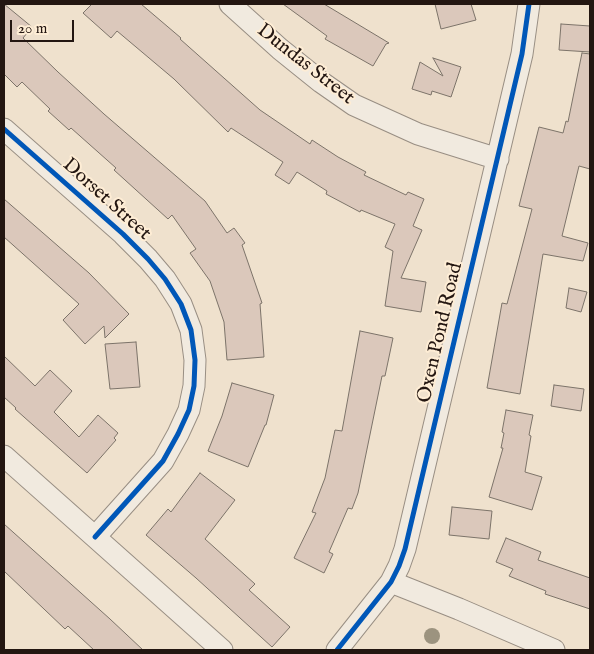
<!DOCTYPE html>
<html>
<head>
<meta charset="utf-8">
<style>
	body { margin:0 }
	#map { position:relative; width:594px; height:654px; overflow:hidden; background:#efe1cd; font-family:"IM FELL English",serif }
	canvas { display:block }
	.frame { position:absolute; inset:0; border:5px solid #231611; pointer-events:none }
	.scale { position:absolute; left:10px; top:20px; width:64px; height:22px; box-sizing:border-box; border:2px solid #231611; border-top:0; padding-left:6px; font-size:15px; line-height:18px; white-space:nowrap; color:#231611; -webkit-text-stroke:4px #feedd5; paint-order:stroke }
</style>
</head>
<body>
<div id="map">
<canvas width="594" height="654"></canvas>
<div class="frame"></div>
<div class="scale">20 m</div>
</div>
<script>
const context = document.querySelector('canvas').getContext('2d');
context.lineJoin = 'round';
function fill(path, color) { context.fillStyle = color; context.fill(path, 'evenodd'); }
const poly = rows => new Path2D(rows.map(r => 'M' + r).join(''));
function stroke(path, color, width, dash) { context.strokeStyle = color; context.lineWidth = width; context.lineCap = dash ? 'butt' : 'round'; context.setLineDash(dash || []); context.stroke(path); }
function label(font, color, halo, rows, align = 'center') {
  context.font = font + ' "IM FELL English",serif'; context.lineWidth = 4; context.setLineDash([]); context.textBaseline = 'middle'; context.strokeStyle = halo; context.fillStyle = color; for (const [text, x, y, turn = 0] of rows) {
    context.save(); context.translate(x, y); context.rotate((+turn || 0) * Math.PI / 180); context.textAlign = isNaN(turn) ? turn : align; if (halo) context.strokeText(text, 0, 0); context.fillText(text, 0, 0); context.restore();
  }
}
const building = poly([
	[4,4,32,27,23,38,58,72,104,114,205,201,227,233,234,228,245,243,242,245,262,303,260,304,264,357,227,360,224,322,210,281,190,253,196,249,172,215,168,219,114,170,116,168,71,128,69,130,48,111,50,109,22,82,17,87,4,74,4,4],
	[92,4,141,4,181,38,180,39,260,110,310,144,312,140,338,157,366,172,364,175,406,195,408,192,424,199,413,226,422,230,401,278,426,282,421,312,385,306,393,251,385,247,395,224,361,210,360,212,326,194,327,191,297,172,289,184,275,175,283,162,231,128,228,132,174,79,117,31,111,38,83,13,92,4],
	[283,4,324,4,389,43,386,44,373,66,325,39,327,36,283,4],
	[435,4,471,4,476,20,441,29,435,4],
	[561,24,590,26,590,52,559,50,561,24],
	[582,53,590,54,590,169,579,166,562,236,588,243,583,261,543,254,520,394,487,388,502,303,507,304,532,209,519,206,539,127,563,133,566,121,568,122,582,53],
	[433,58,461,67,451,97,432,91,431,95,412,89,420,62,443,76,433,58],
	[4,199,89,273,129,314,105,338,104,326,85,344,63,320,79,304,4,237,4,199],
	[569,288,587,292,581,312,566,308,569,288],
	[360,331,393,338,385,376,382,376,358,493,352,509,348,508,329,552,333,554,324,573,294,558,316,513,312,512,325,478,335,430,342,431,360,331],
	[136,342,140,387,110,389,105,344,136,342],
	[4,356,35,386,50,370,72,391,54,412,79,437,98,415,118,433,114,438,116,440,87,473,15,409,16,408,4,397,4,356],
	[232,383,274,395,266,425,265,425,248,467,208,451,222,416,232,383],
	[554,385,584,389,581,411,551,406,554,385],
	[506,410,533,415,529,435,531,436,525,472,542,477,532,510,489,497,503,448,501,448,504,433,502,432,506,410],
	[200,473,235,500,205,539,255,584,249,590,290,627,272,647,196,578,146,535,168,509,171,512,200,473],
	[452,507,492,511,489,539,449,535,452,507],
	[4,524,110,619,143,650,94,650,68,626,65,629,4,571,4,524],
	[506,538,541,552,538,560,590,578,590,609,545,594,546,591,509,576,513,569,496,562,506,538]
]);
const street = poly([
	[230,4,280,49,321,82,354,105,418,134,498,159],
	[4,129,123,234,148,259,165,279,181,304,191,330,195,360,194,386,189,410,178,434,163,461,95,537],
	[4,456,222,650],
	[391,582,459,609,554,650],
	[337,650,391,582,399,566,405,549,522,54,529,4]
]);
const cycleway = poly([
	[4,129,123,234,148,259,165,279,181,304,191,330,195,360,194,386,189,410,178,434,163,461,95,537],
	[337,650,391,582,399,566,405,549,522,54,529,4]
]);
const trees = [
	[432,636]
];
const streetNames = [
	["Dundas Street",305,65,38],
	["Dorset Street",106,200,42],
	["Oxen Pond Road",441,333,-77]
];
fill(building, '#dbc8bb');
stroke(building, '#7c7369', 1);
stroke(street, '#988e83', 23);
stroke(street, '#f1eadf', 21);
stroke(cycleway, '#0057b8', 5);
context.fillStyle = '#9c937f';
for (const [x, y] of trees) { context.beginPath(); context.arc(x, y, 8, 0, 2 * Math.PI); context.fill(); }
label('20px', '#231611', '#feedd5', streetNames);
</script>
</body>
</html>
